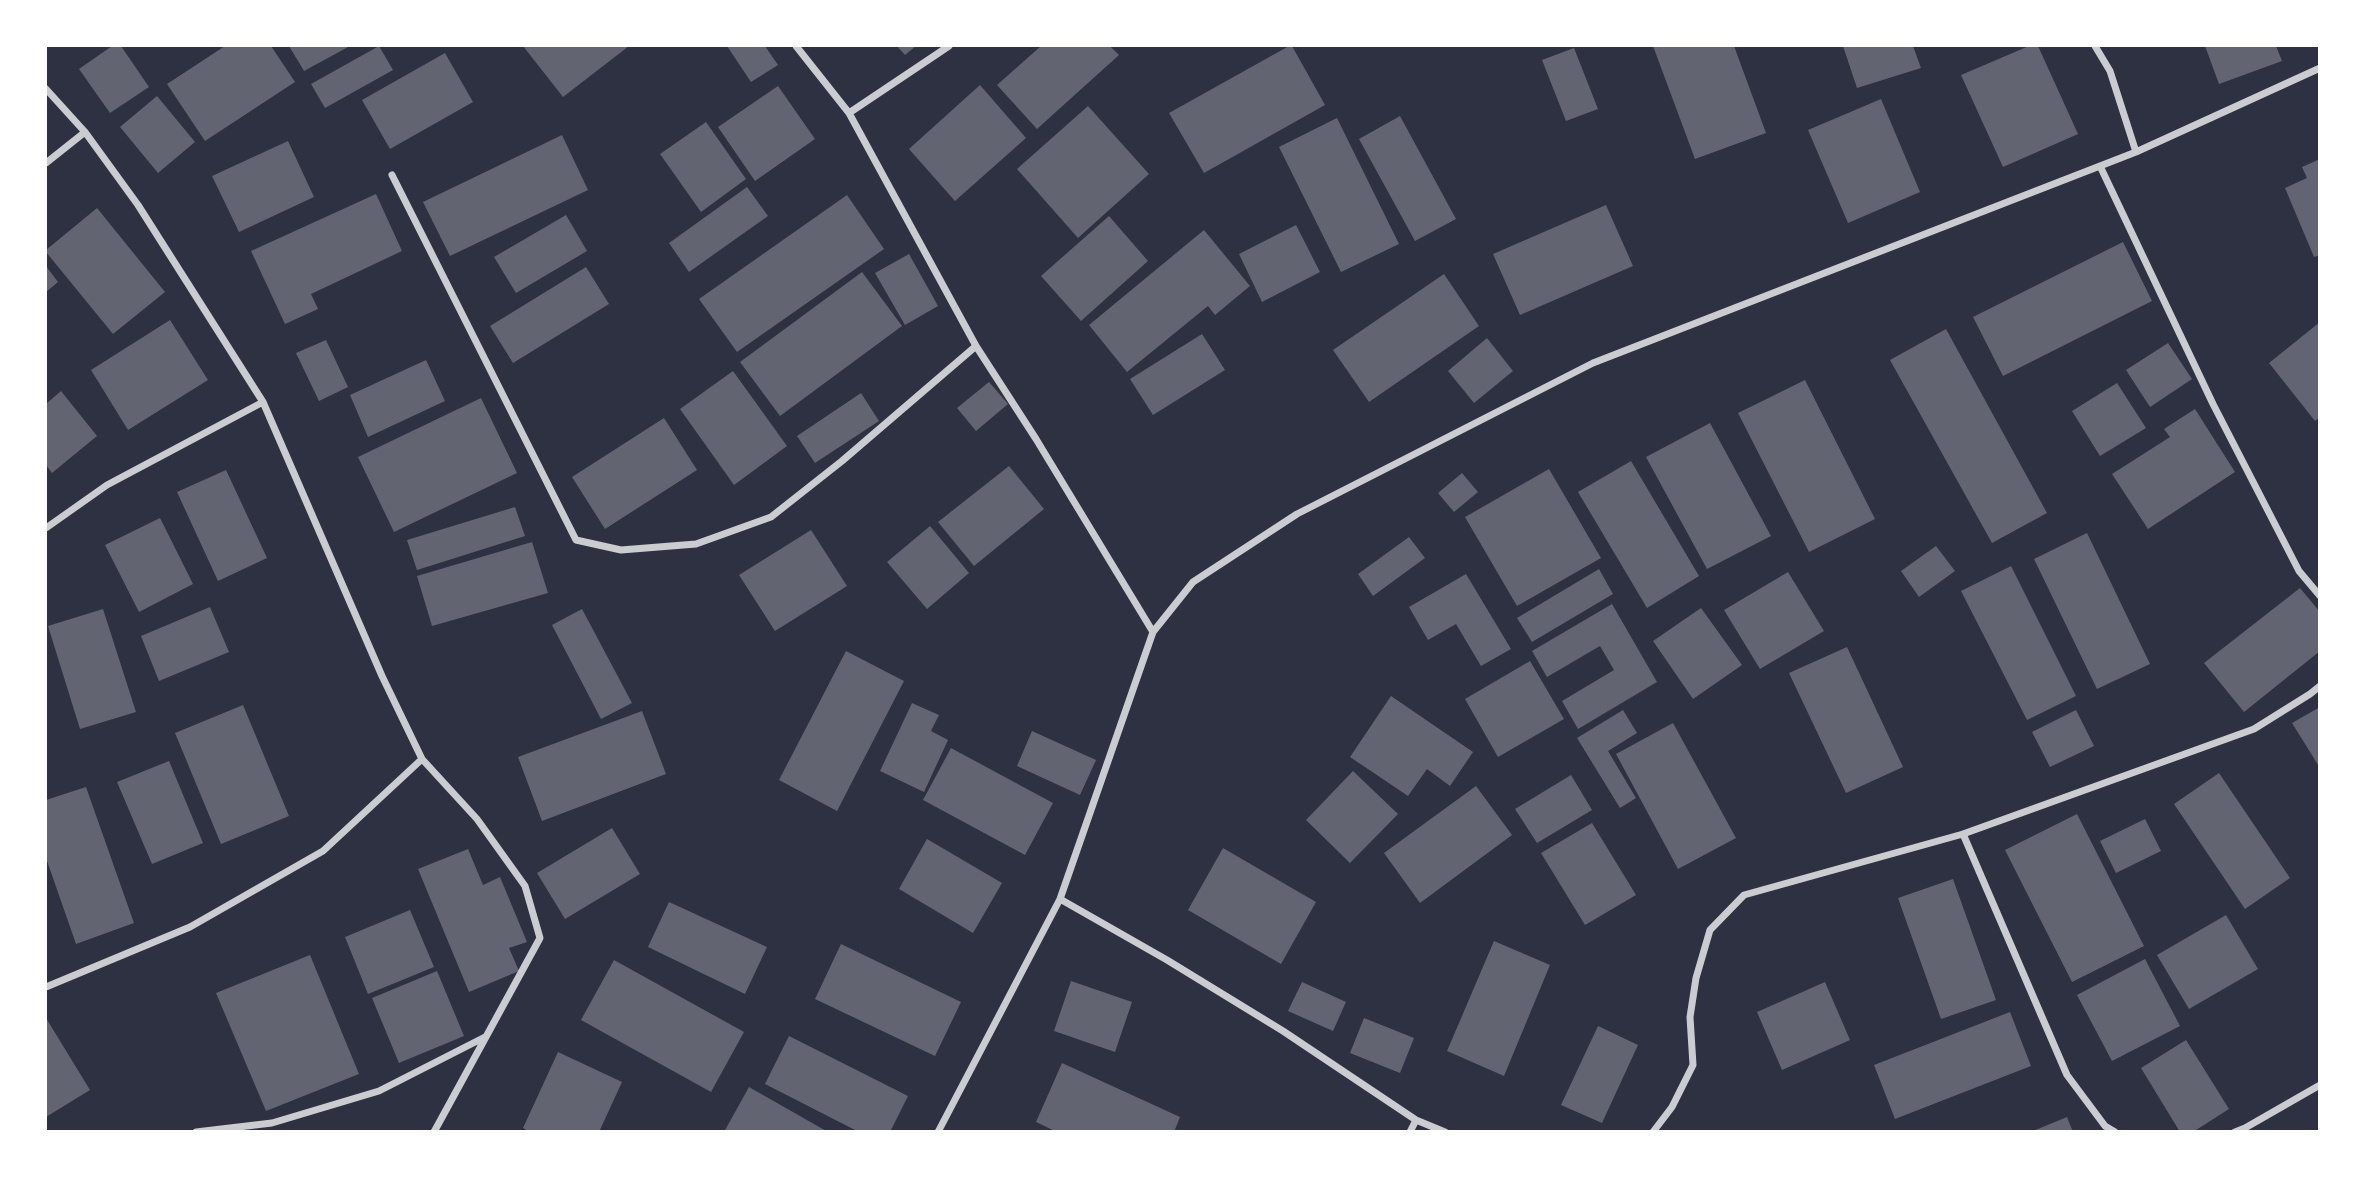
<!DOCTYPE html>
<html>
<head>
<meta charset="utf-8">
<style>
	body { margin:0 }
	#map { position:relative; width:2365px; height:1177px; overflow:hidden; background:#2d3142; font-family:"Titillium Web",sans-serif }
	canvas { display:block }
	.frame { position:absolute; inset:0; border:47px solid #fff; pointer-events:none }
</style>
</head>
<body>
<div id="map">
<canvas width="2365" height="1177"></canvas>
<div class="frame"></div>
</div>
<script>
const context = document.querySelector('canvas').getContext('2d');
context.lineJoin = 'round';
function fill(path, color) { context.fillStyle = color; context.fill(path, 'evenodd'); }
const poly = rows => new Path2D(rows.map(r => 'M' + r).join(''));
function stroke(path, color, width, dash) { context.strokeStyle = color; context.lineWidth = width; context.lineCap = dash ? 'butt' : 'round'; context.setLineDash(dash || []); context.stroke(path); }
const building = poly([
	[112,46,121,46,149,87,110,113,79,69],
	[225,46,271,46,295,82,205,141,167,84],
	[289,46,350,46,304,71],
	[379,46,393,70,325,108,311,84],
	[523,46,629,46,563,97],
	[727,46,765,46,778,65,751,82],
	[897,46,916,46,905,55],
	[1041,46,1110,46,1119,55,1037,129,997,85],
	[1289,46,1292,46,1325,105,1204,173,1169,113],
	[1653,46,1734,46,1766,133,1695,159],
	[1843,46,1913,46,1921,68,1857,88],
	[2029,46,2038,46,2078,134,2003,167,1961,75],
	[2205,46,2276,46,2282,61,2219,84],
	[1574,48,1598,109,1566,121,1542,60],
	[445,53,473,102,390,149,362,100],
	[980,85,1026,138,955,201,909,149],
	[778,86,815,139,755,181,718,127],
	[157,96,195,142,158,173,120,127],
	[1881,99,1920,192,1848,223,1808,130],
	[1088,106,1149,174,1078,238,1017,169],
	[1400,116,1456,219,1415,241,1359,139],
	[1337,118,1399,244,1341,272,1279,147],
	[706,122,746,179,701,212,660,154],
	[562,135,588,190,450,256,423,202],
	[288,141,314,197,239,232,212,176],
	[2320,159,2320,255,2314,257,2285,188,2307,178,2302,167],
	[747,187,768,216,689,272,669,243],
	[376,194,402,251,311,294,318,309,285,324,251,251],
	[847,195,884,249,737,352,699,299],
	[1606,205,1633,266,1520,315,1493,254],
	[97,208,165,292,113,334,46,252,46,250],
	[566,215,587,251,516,293,494,257],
	[1109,216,1148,261,1081,321,1041,276],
	[1296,225,1320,272,1262,302,1239,254],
	[1204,230,1250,286,1215,315,1208,306,1127,372,1089,325],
	[2123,242,2152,301,2003,376,1973,317],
	[909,254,938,306,905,325,875,273],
	[46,266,58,282,46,292],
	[586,267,609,304,513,363,490,326],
	[862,272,902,326,780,416,740,362],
	[1444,274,1479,326,1369,402,1333,350],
	[170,320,208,380,128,430,91,370],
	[2320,322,2320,417,2315,421,2269,363],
	[1946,329,2047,513,1992,543,1890,360],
	[1202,334,1225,370,1153,415,1130,379],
	[1487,338,1513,371,1474,403,1448,371],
	[326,340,348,387,319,401,296,353],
	[2168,343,2192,379,2150,407,2126,370],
	[426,360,445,401,368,437,350,395],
	[733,371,787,446,734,485,680,409],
	[1805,380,1875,519,1809,552,1738,413],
	[989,382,1008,404,976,431,957,408],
	[2117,383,2146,428,2100,456,2072,411],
	[61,391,97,436,52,473,46,465,46,404],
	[861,393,879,421,815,463,797,436],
	[481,398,517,473,394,532,358,457],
	[2195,409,2235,472,2148,529,2112,474,2170,437,2164,429],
	[664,418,697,470,605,529,572,477],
	[1710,423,1771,536,1707,569,1646,457],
	[1631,461,1699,576,1647,608,1578,492],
	[1009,466,1044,509,974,566,938,522],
	[1549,469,1601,558,1517,606,1465,517],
	[226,470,267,558,218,581,177,492],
	[1462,473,1478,492,1454,512,1438,493],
	[515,507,525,536,417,570,407,540],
	[160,518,193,584,139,612,105,545],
	[930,526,969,573,927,609,887,562],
	[811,530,847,586,775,631,739,575],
	[2087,533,2150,664,2097,689,2034,559],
	[1409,537,1425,558,1373,596,1358,574],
	[532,542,548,593,432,626,417,576],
	[1936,546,1955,571,1919,597,1901,571],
	[2011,566,2076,696,2027,720,1961,591],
	[1599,569,1613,594,1532,642,1517,618],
	[1788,572,1824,631,1760,669,1724,610],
	[1466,574,1511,649,1481,666,1456,624,1428,640,1409,607],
	[2300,588,2320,612,2320,651,2244,712,2204,663],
	[1612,604,1657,682,1578,729,1562,701,1614,670,1600,646,1547,677,1532,651],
	[210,607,229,652,159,681,141,636],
	[1701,608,1742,665,1693,699,1653,641],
	[103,609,136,712,80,729,48,626],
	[582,609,632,703,601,719,552,625],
	[1847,647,1903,767,1846,793,1789,673],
	[846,651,904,681,837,811,779,780],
	[1530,661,1564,719,1498,757,1465,699],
	[1391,696,1473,752,1450,786,1427,769,1408,796,1350,757],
	[912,703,939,715,931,731,948,740,924,792,880,771],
	[243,705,289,816,221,844,175,733],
	[2320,707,2320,768,2292,723],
	[1623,710,1637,733,1608,751,1636,798,1620,808,1577,738],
	[2076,710,2094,746,2050,767,2032,732],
	[642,711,666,774,542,821,518,757],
	[1673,723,1736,838,1678,869,1616,754],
	[1032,731,1096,760,1080,795,1017,766],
	[951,748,1053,803,1025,855,923,800],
	[169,761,203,843,152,864,117,782],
	[1353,771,1398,814,1350,863,1306,820],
	[2219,773,2290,878,2245,909,2174,804],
	[1571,775,1592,810,1537,843,1515,809],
	[1476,786,1512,835,1420,903,1384,853],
	[86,787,134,923,76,944,46,858,46,800],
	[2077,814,2144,946,2072,982,2005,850],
	[2145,819,2161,851,2116,873,2100,841],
	[1592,823,1636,895,1585,925,1541,853],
	[612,828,640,874,565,919,537,873],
	[927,839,1002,883,973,933,899,889],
	[1223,848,1316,902,1281,964,1188,910],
	[468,849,483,885,500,877,527,942,509,948,519,971,469,992,418,869],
	[1953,879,1996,1000,1941,1019,1898,898],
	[669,902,767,947,745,994,648,947],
	[410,910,434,967,368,994,345,937],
	[2226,915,2258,969,2189,1009,2157,955],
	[1494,941,1550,965,1504,1076,1447,1051],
	[841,944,961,1002,935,1056,815,999],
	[310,955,359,1074,266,1111,216,993],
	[2145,959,2180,1026,2112,1061,2077,995],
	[614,960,744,1032,711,1092,581,1020],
	[437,971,464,1036,399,1063,372,998],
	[1071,981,1132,1002,1115,1052,1054,1031],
	[1302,982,1346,1002,1333,1031,1288,1011],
	[1825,982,1850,1040,1782,1070,1757,1012],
	[2010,1012,2031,1066,1895,1119,1874,1065],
	[46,1018,90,1090,46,1117],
	[1364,1018,1414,1038,1400,1073,1350,1053],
	[1598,1026,1638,1045,1602,1123,1561,1105],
	[789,1036,908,1096,890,1132,859,1132,765,1084],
	[2186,1040,2229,1109,2193,1132,2180,1132,2141,1068],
	[558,1052,622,1082,599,1132,530,1132,523,1128],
	[1062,1063,1180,1117,1174,1132,1057,1132,1036,1122],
	[749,1087,828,1132,724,1132],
	[2067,1117,2073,1132,2033,1132,2033,1131]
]);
const minor = poly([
	[796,46,849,113,976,346,1036,439,1153,632],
	[2095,46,2110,71,2136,152],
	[46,89,85,132,138,205,263,402,382,676,422,759,477,819,525,886,540,938,434,1132],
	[849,113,949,46],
	[46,163,85,132],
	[2100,166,2213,404,2299,571,2320,596],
	[392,175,576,540,621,550,696,544,771,517,842,461,976,346],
	[46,528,107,485,263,402],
	[1963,834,2067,1075,2105,1126,2115,1132],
	[1060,899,1167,960,1283,1031,1416,1120,1445,1132],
	[46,987,190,927,323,851,422,759],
	[196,1132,272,1123,379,1091,485,1037],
	[938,1132,1060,899,1153,632,1193,582,1297,514,1593,363,2136,152,2320,68],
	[1410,1132,1416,1120],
	[1653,1132,1672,1107,1693,1065,1690,1017,1696,978,1710,930,1744,895,1963,834,2254,729,2310,694,2320,686],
	[2235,1132,2245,1128,2320,1085]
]);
fill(building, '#626471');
stroke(minor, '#caccd0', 7);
</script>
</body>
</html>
